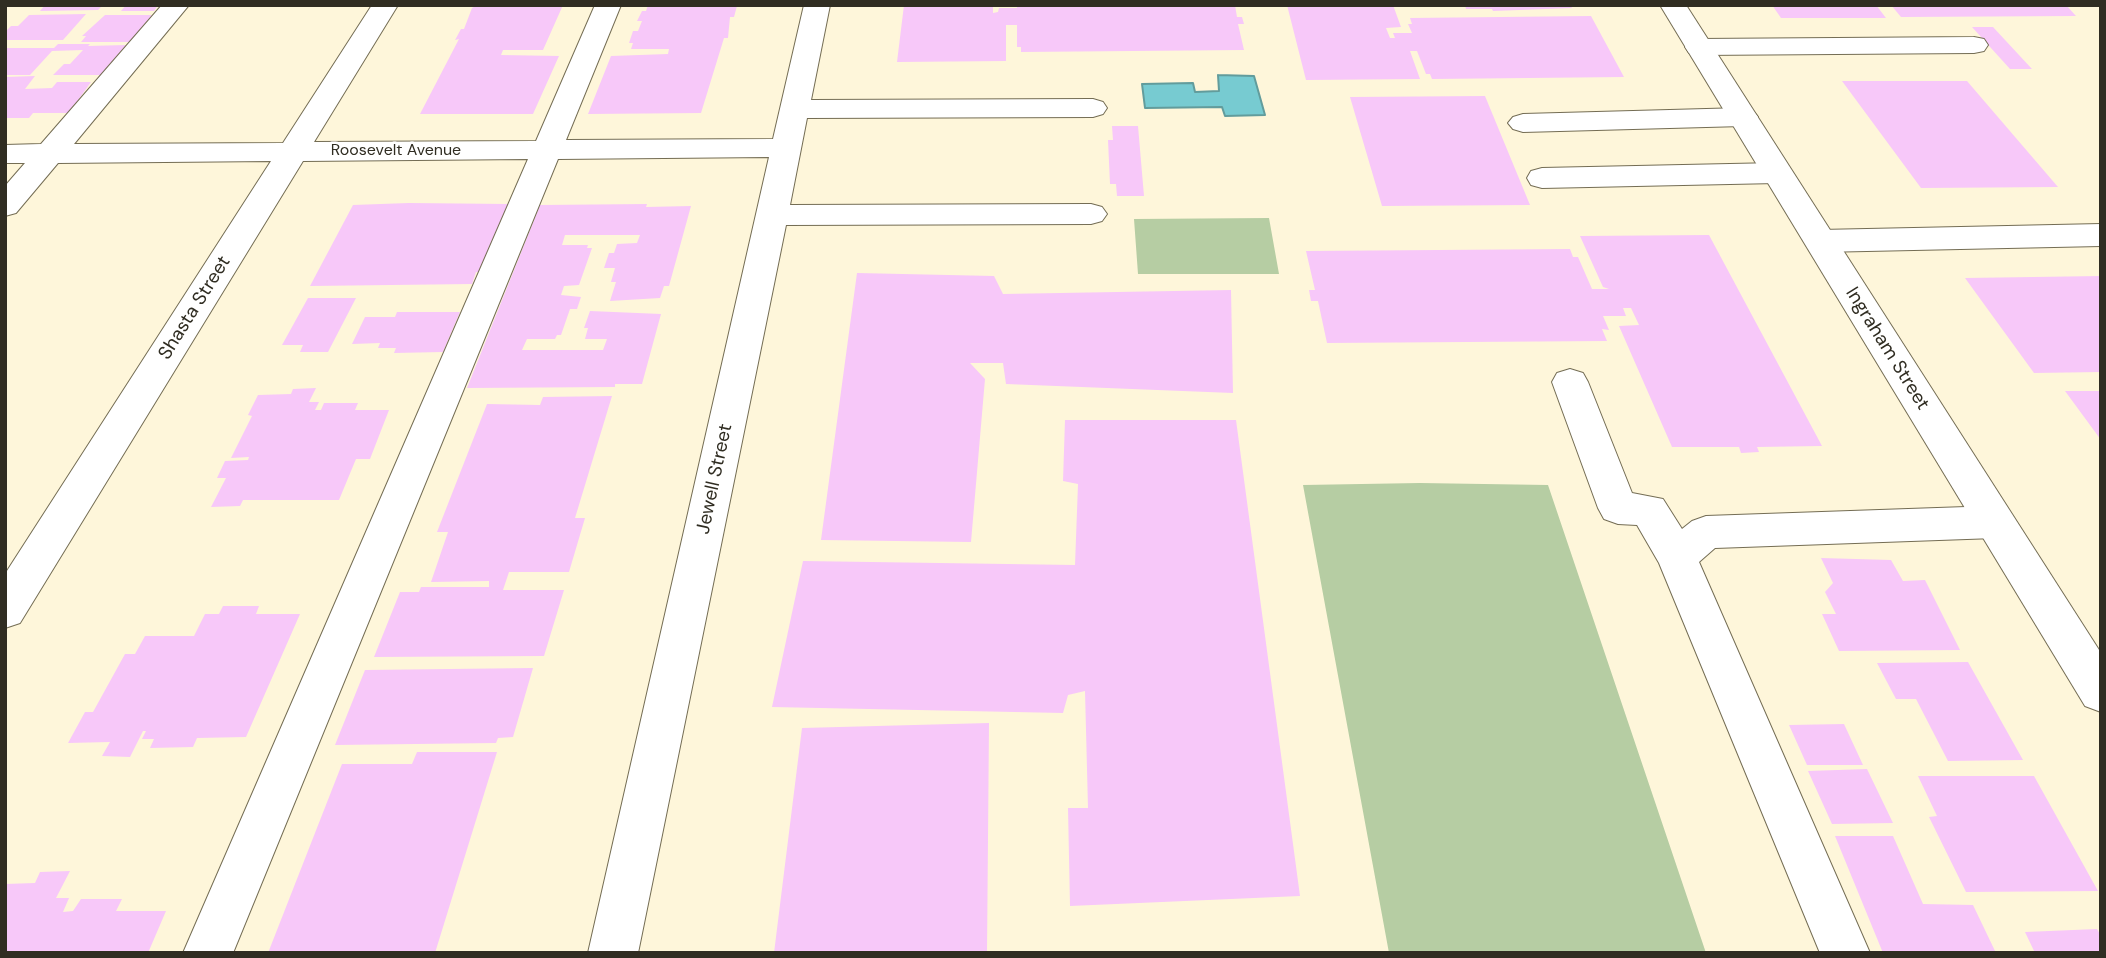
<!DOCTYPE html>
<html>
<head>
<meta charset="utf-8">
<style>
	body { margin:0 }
	#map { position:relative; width:2106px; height:958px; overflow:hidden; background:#fef6da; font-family:"DM Sans",sans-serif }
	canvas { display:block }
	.frame { position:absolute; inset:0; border:7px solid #302d22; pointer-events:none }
</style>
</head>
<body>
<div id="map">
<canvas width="2106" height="958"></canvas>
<div class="frame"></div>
</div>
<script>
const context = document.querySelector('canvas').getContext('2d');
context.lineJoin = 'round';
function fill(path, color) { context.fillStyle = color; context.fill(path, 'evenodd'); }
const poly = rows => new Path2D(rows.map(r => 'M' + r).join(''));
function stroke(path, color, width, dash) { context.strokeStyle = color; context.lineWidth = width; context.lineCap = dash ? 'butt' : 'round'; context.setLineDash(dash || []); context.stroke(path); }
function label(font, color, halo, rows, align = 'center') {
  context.font = font + ' "DM Sans",sans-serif'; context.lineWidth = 5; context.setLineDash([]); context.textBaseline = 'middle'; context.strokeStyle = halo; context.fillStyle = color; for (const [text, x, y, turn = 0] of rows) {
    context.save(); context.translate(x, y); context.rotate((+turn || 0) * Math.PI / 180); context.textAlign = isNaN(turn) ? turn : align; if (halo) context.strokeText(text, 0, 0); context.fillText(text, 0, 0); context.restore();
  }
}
const green = poly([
	[1269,218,1279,274,1138,274,1134,219],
	[1420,483,1548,485,1706,953,1389,953,1303,485]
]);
const water = poly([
	[1218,75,1254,76,1265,115,1225,116,1222,107,1145,108,1142,84,1193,83,1195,92,1219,91,1218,75]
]);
const building = poly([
	[45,5,103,5,98,10,40,11],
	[126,5,158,5,154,11,121,11],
	[477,5,563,5,543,50,503,50,501,55,559,56,533,114,420,114,459,39,455,40,461,29,464,29,472,8],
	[648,5,737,6,734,17,730,17,728,38,724,38,701,113,588,114,611,56,668,54,669,49,631,49,633,43,629,43,633,31,638,31,642,21,637,21,642,11,646,11],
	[904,5,993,5,993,13,998,12,999,8,1017,8,1017,5,1235,5,1237,17,1242,17,1244,24,1238,24,1244,50,1021,52,1021,47,1017,47,1017,25,1006,25,1006,61,897,62],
	[1287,5,1393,5,1401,27,1386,28,1390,38,1395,38,1393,33,1412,33,1408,24,1412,24,1410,18,1591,16,1624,77,1432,79,1430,74,1426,74,1417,51,1410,51,1420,79,1306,80],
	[1465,5,1570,5,1572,8,1493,11,1492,9,1466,9],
	[1772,5,1876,5,1886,18,1781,18],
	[1891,5,2066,5,2076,16,1901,17],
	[86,14,63,40,5,40,5,32,11,26,18,26,29,15],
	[105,15,152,15,130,42,81,42,86,36,82,36],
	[1972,27,1993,27,2032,69,2010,69],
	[58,44,90,44,88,46,126,45,101,75,53,75,64,64,70,64,83,50,52,51,30,75,5,75,5,48,54,48],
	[35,76,25,89,52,88,57,82,91,82,69,113,33,113,29,118,5,118,5,77],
	[1842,81,1967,81,2058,187,1921,188],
	[1485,96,1530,205,1382,206,1350,97],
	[1112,126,1138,126,1144,196,1117,196,1116,184,1110,184,1108,140,1113,140],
	[409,203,508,204,480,272,476,272,472,284,310,286,353,205],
	[647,204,646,207,691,206,669,286,664,286,660,298,610,301,616,282,611,282,615,268,604,268,609,253,614,253,617,244,637,243,640,235,565,235,562,245,588,245,587,248,592,248,579,285,564,286,561,295,581,297,577,309,570,309,561,335,557,335,555,339,527,339,522,350,603,350,607,339,585,339,588,328,584,328,590,311,661,314,642,384,615,384,615,387,467,388,540,205],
	[1709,235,1822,446,1757,447,1759,452,1741,453,1739,447,1672,447,1619,326,1639,325,1631,308,1623,308,1626,316,1603,316,1609,330,1602,329,1607,341,1327,343,1318,301,1311,301,1309,290,1315,290,1306,251,1570,249,1573,257,1578,257,1592,289,1609,289,1603,287,1580,236],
	[857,273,994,276,1003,294,1231,290,1233,393,1006,384,1003,363,970,363,985,379,971,542,821,540],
	[2101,276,2101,372,2034,373,1965,278],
	[308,298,356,298,328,352,300,352,303,345,282,345],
	[397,312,460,312,443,352,394,353,396,348,378,348,380,343,352,344,365,317,395,317],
	[316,388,309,402,319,402,315,410,321,410,324,403,358,403,355,410,389,410,370,459,356,459,339,500,243,500,240,506,211,507,226,478,217,478,225,461,248,460,249,457,231,458,252,416,248,415,258,395,291,394,293,389],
	[2065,391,2101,391,2101,440],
	[612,396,575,518,585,518,569,572,509,572,503,590,564,590,544,656,374,657,400,592,419,592,421,587,489,587,489,581,431,582,448,532,437,532,487,404,540,405,543,397],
	[1065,420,1236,420,1300,896,1070,906,1068,808,1088,808,1085,691,1068,695,1063,713,772,707,803,561,1075,565,1078,484,1063,481],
	[1821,558,1891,560,1903,581,1925,580,1960,650,1839,651,1822,614,1836,614,1825,592,1833,583],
	[223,606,259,606,256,614,300,614,246,737,197,738,193,747,150,748,154,739,142,739,146,731,143,731,130,757,102,756,110,742,68,743,85,712,93,712,125,654,135,654,145,636,194,636,205,614,219,614],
	[1968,662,2023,760,1948,761,1916,699,1896,699,1877,663],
	[533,668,513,737,498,738,496,743,335,745,365,670],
	[989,723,987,953,774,953,802,728],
	[1844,724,1863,765,1807,765,1789,725],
	[417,752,497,752,435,953,268,953,342,764,412,764],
	[1867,769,1893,823,1832,824,1808,771],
	[1918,776,2034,776,2098,891,1966,892,1929,817,1937,816],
	[1835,836,1893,836,1923,904,1973,905,1996,953,1883,953],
	[70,871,56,898,69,898,63,912,73,911,81,899,122,899,116,911,166,911,148,953,5,953,5,884,35,883,40,872],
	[2097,929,2101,936,2101,953,2035,953,2025,932]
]);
const minor = poly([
	[162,5,189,5,74,144,283,143,372,5,398,5,314,142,536,141,595,5,621,5,566,140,773,139,804,5,830,5,811,100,1093,99,1103,102,1107,108,1103,114,1093,117,807,118,790,205,1091,204,1102,207,1107,214,1102,221,1091,224,786,225,638,953,588,953,769,157,558,159,233,953,183,953,528,159,303,161,20,623,5,628,5,574,271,161,58,163,16,213,5,216,5,186,25,163,5,163,5,145,41,144,162,5],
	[1974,37,1984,39,1988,45,1984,51,1974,53,1699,55,1689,53,1685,47,1689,41,1699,39,1974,37],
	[1743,108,1753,111,1758,117,1753,123,1743,126,1523,132,1513,129,1508,123,1513,117,1523,114,1743,108],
	[1777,163,1788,166,1792,173,1788,180,1777,183,1542,188,1531,185,1527,178,1531,171,1542,168,1777,163],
	[2101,224,2101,246,1820,252,1809,249,1804,241,1809,233,1820,230,2101,224],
	[1570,369,1583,373,1588,382,1632,493,1663,499,1682,529,1692,521,1706,516,1995,506,2009,511,2015,522,2009,533,1995,538,1715,548,1699,562,1870,953,1820,953,1659,563,1637,525,1618,524,1604,519,1598,508,1552,382,1557,373,1570,369]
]);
const major = poly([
	[1660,5,1686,5,2101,653,2101,712,2085,706,1660,5]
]);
const farStreetnames = [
	["Roosevelt Avenue",396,151]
];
const streetNames = [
	["Shasta Street",195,308,-58],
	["Ingraham Street",1887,349,58],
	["Jewell Street",715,479,-78]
];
fill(green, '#b6cda3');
fill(water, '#77cbd1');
stroke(water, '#629c9c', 2);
fill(building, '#f7c8f9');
stroke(minor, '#746d54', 2);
stroke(major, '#746d54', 2);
fill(minor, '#fff');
fill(major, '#fff');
label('16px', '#302d22', '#fff', farStreetnames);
label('19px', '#302d22', '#fff', streetNames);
</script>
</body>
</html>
